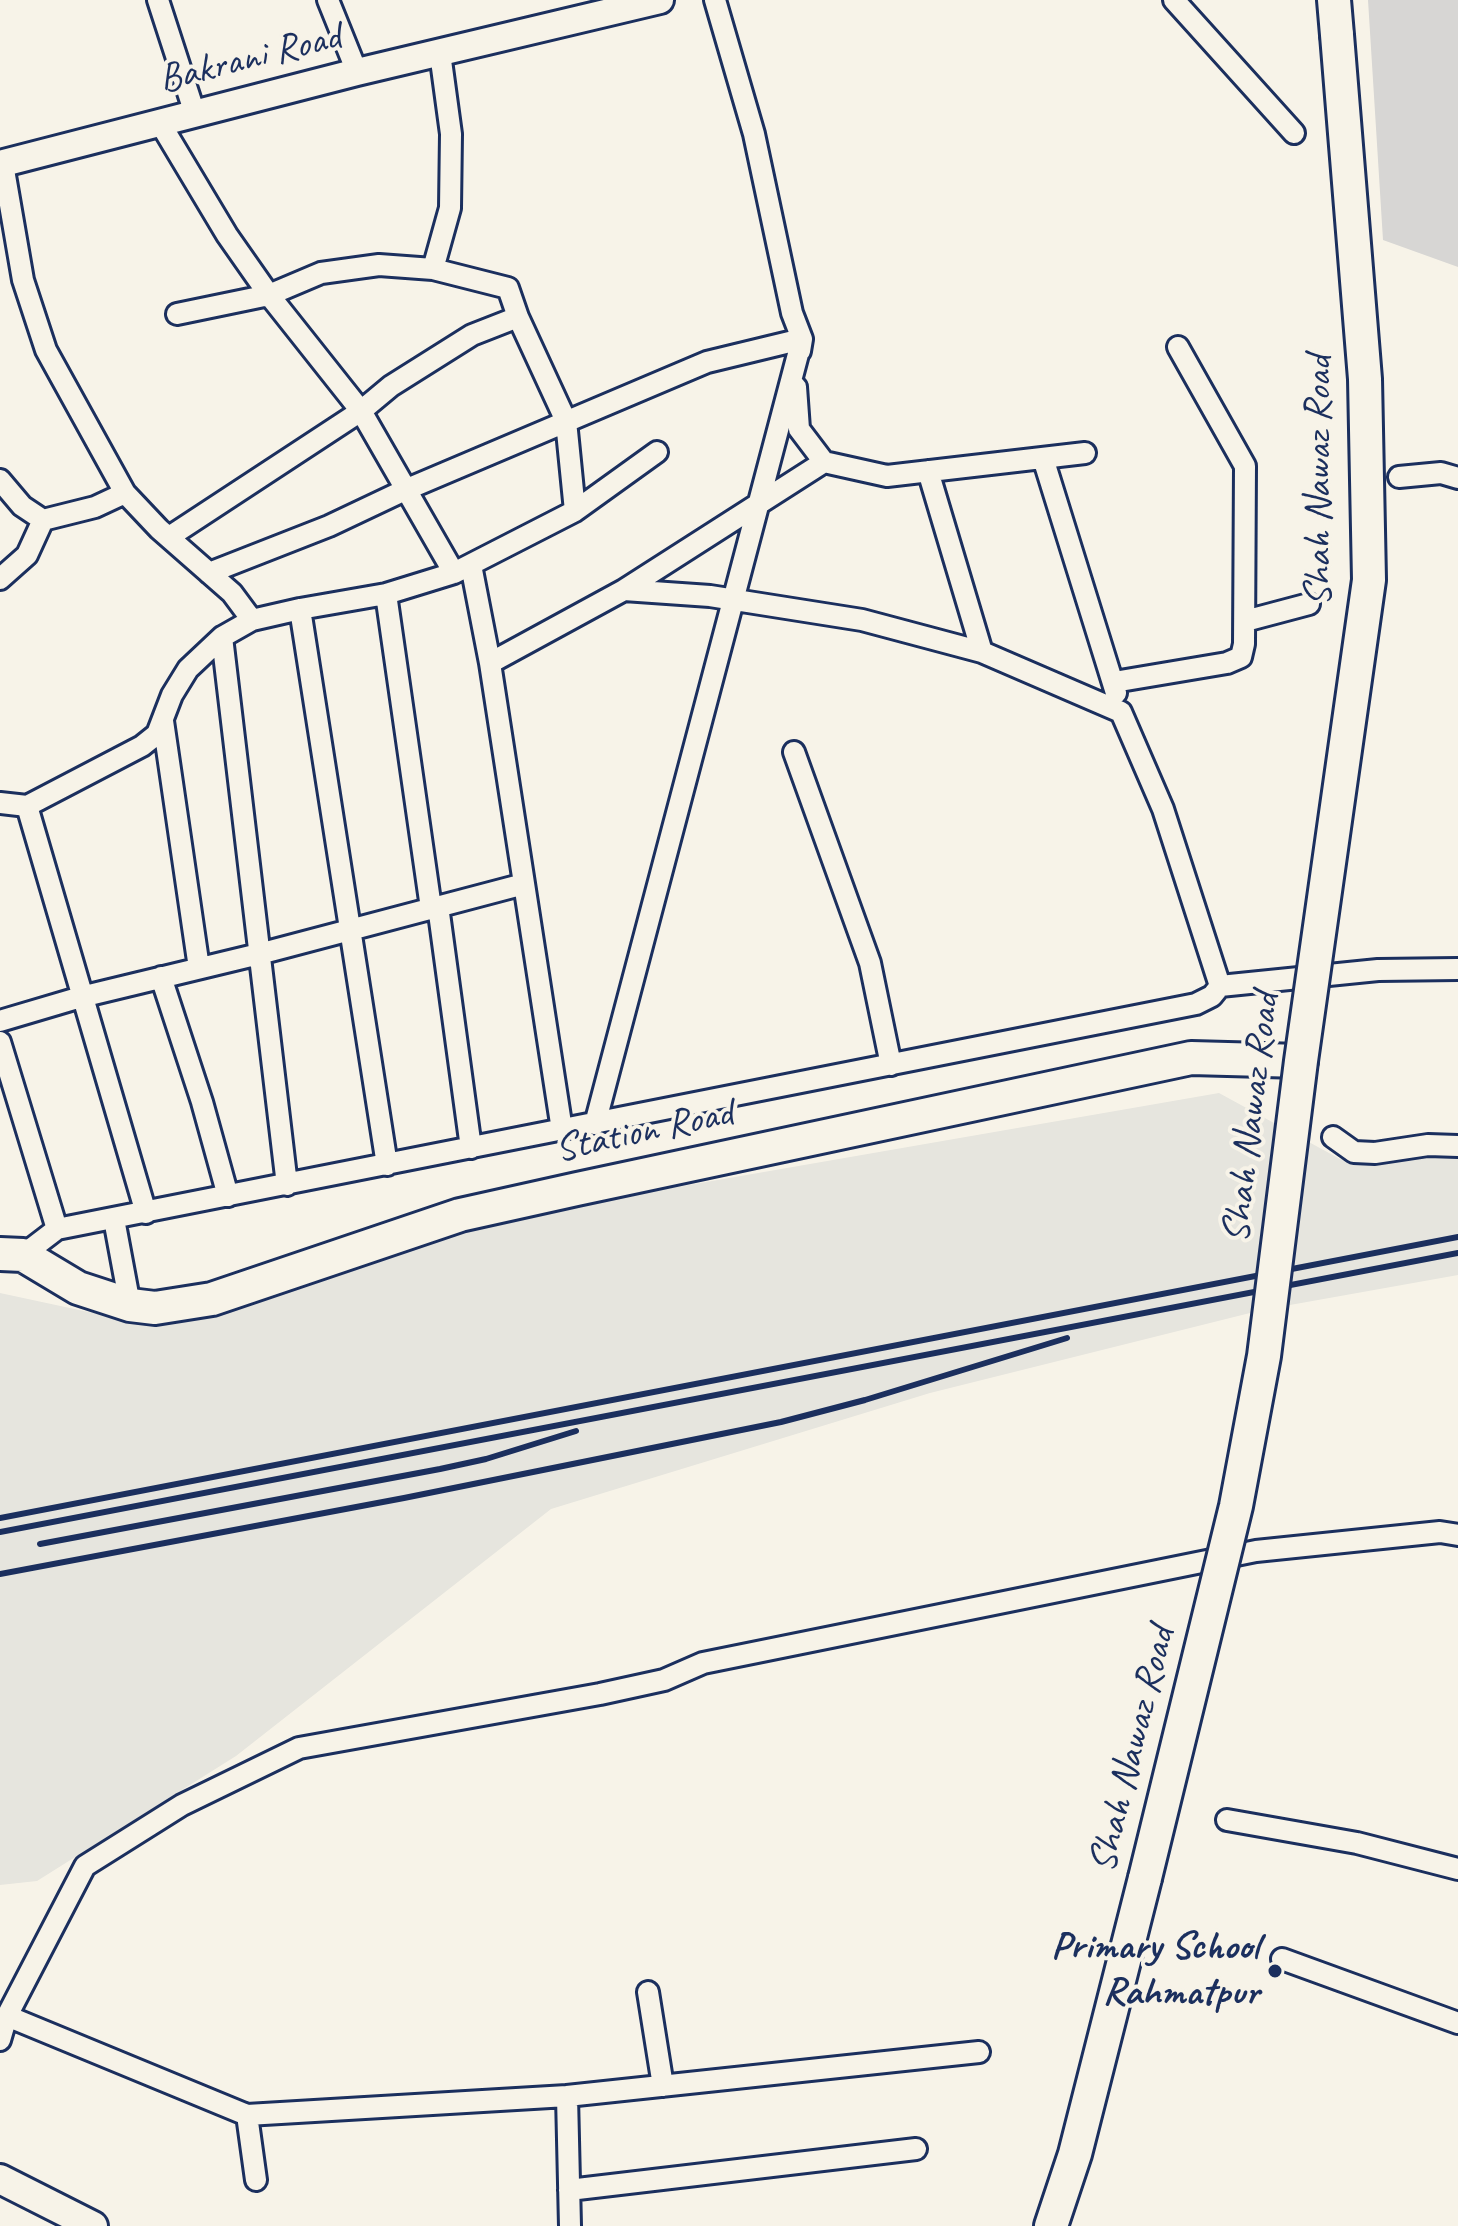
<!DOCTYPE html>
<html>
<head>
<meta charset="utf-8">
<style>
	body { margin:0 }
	canvas { display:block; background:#f7f3e8 }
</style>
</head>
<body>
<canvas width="1458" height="2226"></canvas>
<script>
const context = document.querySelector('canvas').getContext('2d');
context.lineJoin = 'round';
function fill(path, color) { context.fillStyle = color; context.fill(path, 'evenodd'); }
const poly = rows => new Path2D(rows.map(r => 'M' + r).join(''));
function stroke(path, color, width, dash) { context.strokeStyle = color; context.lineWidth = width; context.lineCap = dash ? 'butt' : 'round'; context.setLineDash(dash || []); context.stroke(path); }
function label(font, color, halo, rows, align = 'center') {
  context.font = font + ' Caveat,sans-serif'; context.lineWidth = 8; context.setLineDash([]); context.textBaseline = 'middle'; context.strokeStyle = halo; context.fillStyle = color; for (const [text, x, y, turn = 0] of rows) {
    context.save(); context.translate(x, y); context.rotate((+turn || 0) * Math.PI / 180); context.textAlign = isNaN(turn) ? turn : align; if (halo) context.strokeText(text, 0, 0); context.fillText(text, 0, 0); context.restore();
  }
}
const built = poly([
	[1219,1093,1340,1159,1458,1154,1458,1275,1262,1310,930,1393,551,1509,236,1756,37,1881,0,1885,0,1293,107,1316,242,1307,470,1223]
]);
const green = poly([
	[1368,0,1458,0,1458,267,1383,240]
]);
const minor = poly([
	[158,0,195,114],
	[328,0,357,72],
	[715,0,754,134,792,313,802,339,800,351],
	[1174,0,1294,133],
	[160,123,227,235,269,295,361,411,454,573],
	[3,164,23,280,46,350,125,493,159,529,232,593,252,620],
	[433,269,450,208,451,134,440,53],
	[177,314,269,295,321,273,379,265,433,269,508,288,518,317,566,421,575,511],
	[796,387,799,429,824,462,887,476,1085,453],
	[1043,458,1116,693],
	[928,471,982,652],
	[1399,477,1441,473,1458,478],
	[0,480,22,506,43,520,95,507,125,493],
	[169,537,361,411,391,386,472,335,518,317],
	[471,565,490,663,562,1130],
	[209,573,329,526,405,490,707,362,802,339,595,1124],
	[0,579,27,555,43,520],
	[624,590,824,462],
	[386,594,431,908],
	[300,609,387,1165],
	[1245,621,1309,604],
	[222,637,287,1185],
	[1114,682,1227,663,1241,657,1244,644,1245,466,1178,347],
	[163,721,199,968],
	[794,752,870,963,891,1065],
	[0,803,27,806,142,746,157,734,172,695,188,669,222,637,252,620,300,609,386,594,454,573,575,511,657,452],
	[27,806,146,1213],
	[438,906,471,1148],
	[161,977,202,1102,228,1196],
	[1220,986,1378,970,1458,969],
	[0,1021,81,997,259,954,524,884],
	[0,1042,57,1229],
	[1333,1137,1354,1152,1375,1153,1428,1145,1458,1146],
	[114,1219,130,1305],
	[23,1255,57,1229,1196,1004,1212,996,1220,986,1163,809,1121,712,982,652,862,620,710,596,624,590,490,663],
	[1227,1820,1357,1843,1458,1869],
	[1282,1959,1458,2023],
	[648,1992,663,2086],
	[7,2016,85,1866,182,1805,299,1748,600,1694,664,1680,703,1663,1256,1551,1440,1532,1458,1535],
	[0,2040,7,2016,247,2115,567,2096,570,2226],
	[567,2096,979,2052],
	[247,2115,256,2180],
	[569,2190,916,2149]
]);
const tertiary = poly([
	[0,164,357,72,660,0]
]);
const secondary = poly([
	[0,2179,93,2226]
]);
const primary = poly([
	[1334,0,1337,35],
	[0,1254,23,1255,78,1288,130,1305,155,1308,212,1299,460,1215,577,1189,1191,1058,1301,1061],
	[1051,2226,1075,2154,1145,1878]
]);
const rail = poly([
	[0,1518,1458,1237],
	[0,1532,1458,1253],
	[40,1544,440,1469,486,1459,576,1431],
	[0,1574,404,1498,781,1422,865,1400,1067,1338]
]);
const primaryBridge = poly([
	[1145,1878,1236,1506,1264,1356,1301,1061,1369,580,1365,379,1337,35]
]);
const markers = [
	[1275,1971,8,"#1b2f5e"]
];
const streetNames = [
	["Bakrani Road",250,59,-14],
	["Shah Nawaz Road",1320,481,-90],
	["Shah Nawaz Road",1252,1118,-83],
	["Station Road",644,1132,-12],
	["Shah Nawaz Road",1133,1750,-76]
];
const poiNames = [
	["Primary School",1259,1948],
	["Rahmatpur",1259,1994]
];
fill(built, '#e6e5de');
fill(green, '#d7d6d4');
stroke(minor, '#1b2f5e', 26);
stroke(tertiary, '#1b2f5e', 32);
stroke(secondary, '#1b2f5e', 34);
stroke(primary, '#1b2f5e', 38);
stroke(minor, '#f7f3e8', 20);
stroke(tertiary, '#f7f3e8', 26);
stroke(secondary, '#f7f3e8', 28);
stroke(primary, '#f7f3e8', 32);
stroke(rail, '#1b2f5e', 6);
stroke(primaryBridge, '#1b2f5e', 38, []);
stroke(primaryBridge, '#f7f3e8', 32);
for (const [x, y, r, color] of markers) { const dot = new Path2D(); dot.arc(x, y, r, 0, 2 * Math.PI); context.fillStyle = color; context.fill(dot); stroke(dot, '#f7f3e8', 3); }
label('40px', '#1b2f5e', '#f7f3e8', streetNames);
label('bold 40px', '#1b2f5e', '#f7f3e8', poiNames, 'right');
</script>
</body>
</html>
